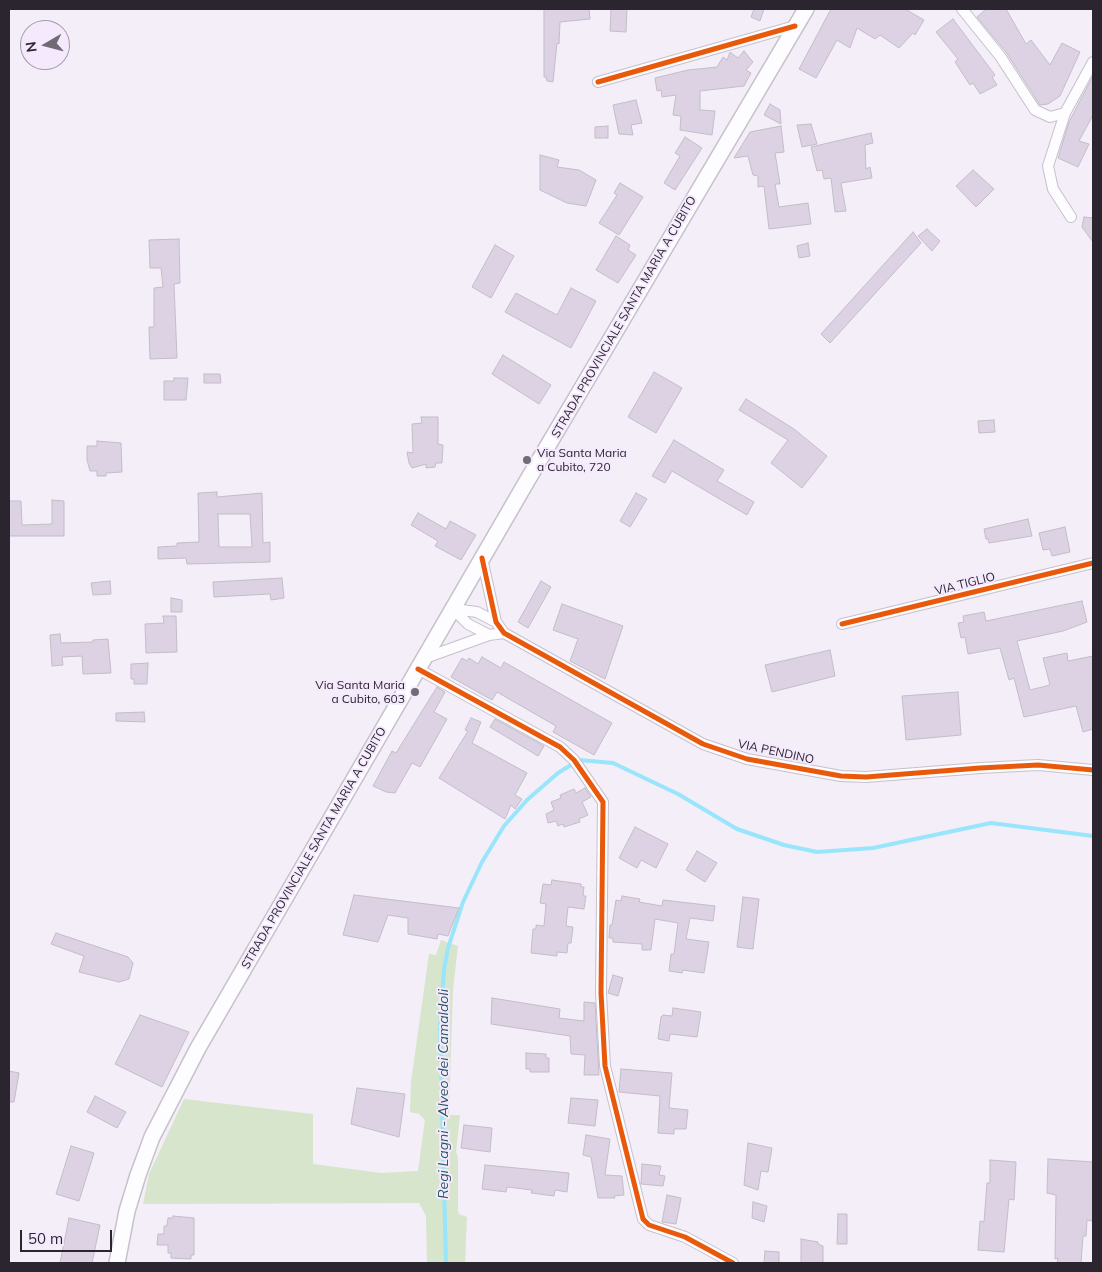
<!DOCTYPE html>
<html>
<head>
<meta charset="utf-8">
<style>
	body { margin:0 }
	#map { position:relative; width:1102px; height:1272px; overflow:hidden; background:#f3eef8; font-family:Mulish,sans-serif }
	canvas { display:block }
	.frame { position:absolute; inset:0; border:10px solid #2b252f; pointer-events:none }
	.north { position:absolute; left:20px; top:20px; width:50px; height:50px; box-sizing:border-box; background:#f4e9fd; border:1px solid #a49bab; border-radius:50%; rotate:262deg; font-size:14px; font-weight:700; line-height:20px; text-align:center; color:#2b252f }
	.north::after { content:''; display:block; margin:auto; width:18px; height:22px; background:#716b75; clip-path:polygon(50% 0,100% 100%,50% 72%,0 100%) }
	.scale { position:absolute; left:20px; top:1230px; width:92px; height:22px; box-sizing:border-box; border:2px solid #2b252f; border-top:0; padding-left:6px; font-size:15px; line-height:18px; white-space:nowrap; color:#2b252f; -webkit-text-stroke:4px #f4e9fd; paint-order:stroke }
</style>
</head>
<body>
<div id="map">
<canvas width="1102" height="1272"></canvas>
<div class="frame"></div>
<div class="north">N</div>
<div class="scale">50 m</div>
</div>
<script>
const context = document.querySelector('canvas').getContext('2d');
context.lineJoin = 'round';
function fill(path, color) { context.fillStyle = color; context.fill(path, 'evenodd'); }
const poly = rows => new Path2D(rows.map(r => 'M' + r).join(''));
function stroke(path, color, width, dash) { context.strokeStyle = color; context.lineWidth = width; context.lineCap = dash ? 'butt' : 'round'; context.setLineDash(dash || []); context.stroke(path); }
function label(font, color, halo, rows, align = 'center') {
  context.font = font + ' Mulish,sans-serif'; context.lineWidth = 4; context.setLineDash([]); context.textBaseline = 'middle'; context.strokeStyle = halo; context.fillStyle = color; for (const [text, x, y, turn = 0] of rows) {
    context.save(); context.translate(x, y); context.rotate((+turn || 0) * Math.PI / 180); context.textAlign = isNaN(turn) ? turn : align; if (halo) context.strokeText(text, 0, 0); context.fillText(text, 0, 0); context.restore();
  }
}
const green = poly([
	[441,940,458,946,453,989,449,1115,460,1115,456,1152,458,1157,458,1211,459,1214,467,1217,465,1263,427,1263,426,1216,419,1203,143,1204,149,1174,184,1099,313,1114,313,1164,381,1173,418,1171,425,1120,419,1114,410,1112,411,1082,429,954,436,955]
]);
const stream = poly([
	[446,1263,440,1028,444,970,448,948,463,902,482,862,504,826,527,800,558,773,579,760,613,763,678,794,737,829,784,845,817,852,873,848,991,823,1093,836]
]);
const building = poly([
	[544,9,589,9,590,19,560,22,559,44,557,43,553,82,547,81,546,77,544,77,544,9],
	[611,9,627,9,626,32,610,31,611,9],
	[754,9,764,9,760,21,751,17,754,9],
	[831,9,905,9,924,20,915,35,913,33,899,48,880,35,875,39,857,28,850,48,837,40,816,78,799,69,831,9],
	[986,9,1006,9,1026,44,1031,40,1050,65,1062,43,1080,52,1060,96,1048,104,1040,105,1006,52,977,17,986,9],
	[953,19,995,75,992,77,997,85,980,94,973,83,970,85,955,62,958,59,936,32,953,19],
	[744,51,753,62,746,70,751,73,744,86,700,91,700,110,715,111,712,135,680,130,681,116,673,115,676,95,662,97,661,90,657,91,655,78,688,70,717,67,723,57,727,60,730,52,738,58,744,51],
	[1093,76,1093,115,1079,141,1089,144,1078,167,1058,158,1069,122,1093,76],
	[636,100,642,123,631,125,633,135,619,134,613,105,636,100],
	[770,104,780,110,781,124,764,115,770,104],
	[811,124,817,144,802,147,797,125,811,124],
	[608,126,608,138,595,138,595,127,608,126],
	[781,126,784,152,775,153,780,184,775,184,779,207,808,203,811,224,769,229,764,186,758,187,758,176,753,175,748,156,734,158,750,132,781,126],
	[871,133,873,143,865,145,866,169,870,167,872,178,841,183,846,211,835,212,831,178,824,179,822,170,817,171,811,147,871,133],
	[685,137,702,148,675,190,664,183,680,156,675,153,685,137],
	[540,155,559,160,557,167,579,170,596,180,586,206,567,203,540,190,540,155],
	[973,170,994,189,976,207,956,186,973,170],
	[620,183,643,197,619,235,599,223,617,195,614,193,620,183],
	[1084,217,1093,218,1093,242,1082,227,1084,217],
	[927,229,940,241,932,251,918,236,927,229],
	[913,232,921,243,830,343,821,334,913,232],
	[616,236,630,245,628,250,636,255,618,283,596,270,616,236],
	[179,239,180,283,174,284,177,358,150,359,149,327,154,327,154,288,163,287,161,268,150,268,149,240,179,239],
	[808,243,810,256,799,258,797,246,808,243],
	[495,245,514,256,491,298,472,287,495,245],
	[571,288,596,301,571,348,505,312,516,293,557,315,571,288],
	[503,355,551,385,539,404,492,374,503,355],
	[654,372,682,388,656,433,628,417,654,372],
	[204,374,220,374,221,383,204,383,204,374],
	[174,378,188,378,186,400,164,400,164,381,174,381,174,378],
	[746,399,794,429,827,456,802,488,771,463,788,440,739,410,746,399],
	[421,417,438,417,438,444,443,445,442,463,436,463,435,467,426,468,426,464,412,468,409,463,407,452,413,453,412,424,422,423,421,417],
	[994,420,995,432,979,433,978,421,994,420],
	[674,440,724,470,717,481,754,502,747,515,672,471,665,483,652,476,674,440],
	[97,441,121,443,122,472,106,473,106,476,97,476,97,471,90,471,87,460,87,446,97,446,97,441],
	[217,492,217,497,262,493,263,543,270,542,270,562,187,564,186,558,158,559,158,547,177,546,177,543,199,542,198,493,217,492],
	[218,514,250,514,252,547,219,547,218,514],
	[636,493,647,499,630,527,620,521,636,493],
	[52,500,64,501,64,536,9,536,9,501,21,501,22,525,52,524,52,500],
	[418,513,446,529,450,521,476,535,461,560,435,546,438,541,411,525,418,513],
	[1028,519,1032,536,989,543,988,539,986,539,984,529,1028,519],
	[1065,527,1070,552,1052,556,1050,549,1043,550,1039,533,1065,527],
	[282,578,284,598,271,600,270,594,214,597,213,582,282,578],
	[110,581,111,594,93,595,91,583,110,581],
	[541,581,551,587,528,628,518,622,541,581],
	[171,598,182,600,182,612,171,612,171,598],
	[1082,601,1087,622,1063,631,1017,641,1030,690,1050,685,1043,658,1067,653,1068,661,1093,656,1093,729,1083,732,1076,706,1024,717,1014,678,1009,680,1000,648,968,654,965,637,961,638,958,623,964,622,963,616,984,612,986,621,1082,601],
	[562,604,623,626,605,679,570,661,578,639,553,630,562,604],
	[163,616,176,616,177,652,146,653,145,624,164,623,163,616],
	[60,634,61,643,93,642,93,640,108,639,111,673,83,674,82,656,62,657,63,665,52,666,50,635,60,634],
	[830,650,835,676,772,692,765,665,830,650],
	[482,657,501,668,504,662,612,723,594,755,553,732,556,726,497,692,492,700,451,677,462,658,467,661,469,658,478,664,482,657],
	[148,663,147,684,134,684,134,679,131,679,131,664,148,663],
	[437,687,445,692,434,712,447,719,420,767,412,763,395,793,386,792,373,786,392,751,396,753,437,687],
	[958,692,961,735,906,740,902,696,958,692],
	[144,712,145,722,116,721,116,713,144,712],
	[471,718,481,722,472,743,527,773,515,795,522,799,515,809,511,805,505,819,439,778,468,731,465,730,471,718],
	[495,719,544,746,538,756,490,727,495,719],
	[585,788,591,797,582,802,588,815,579,819,580,822,564,827,563,824,558,826,556,821,548,823,546,814,554,810,551,802,561,798,560,795,574,789,576,793,585,788],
	[635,827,668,844,656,868,641,860,637,868,619,858,635,827],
	[697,851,717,863,705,882,686,870,697,851],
	[552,880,581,884,581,887,584,887,583,896,586,896,584,909,568,907,566,926,573,927,571,943,568,943,567,953,557,952,557,956,531,953,533,929,536,929,536,925,544,926,546,904,540,903,543,884,551,885,552,880],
	[354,895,459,908,448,936,438,934,437,939,408,934,408,918,388,915,378,942,343,935,354,895],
	[622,896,640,899,639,902,662,906,663,900,715,906,713,921,690,918,686,939,709,942,704,973,683,970,682,973,669,971,671,954,674,954,678,923,655,919,651,950,642,950,642,944,613,942,613,938,609,938,610,925,612,925,616,900,621,901,622,896],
	[743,897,759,899,753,949,737,947,743,897],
	[56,933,128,957,133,963,129,979,119,982,79,972,84,956,51,944,56,933],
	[613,975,623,978,618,996,608,993,613,975],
	[492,998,560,1009,559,1018,584,1021,584,1002,595,1003,599,1075,584,1075,585,1055,571,1054,570,1036,491,1024,492,998],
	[673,1008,701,1012,697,1037,670,1034,669,1041,658,1039,661,1017,663,1015,672,1016,673,1008],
	[140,1015,189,1032,162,1087,115,1064,140,1015],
	[526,1053,546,1054,546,1058,549,1058,549,1072,530,1072,530,1069,526,1069,526,1053],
	[621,1069,672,1073,669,1108,688,1110,686,1129,674,1129,674,1134,658,1133,660,1096,619,1092,621,1069],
	[9,1071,19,1073,14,1102,9,1102,9,1071],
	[357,1088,405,1094,399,1137,351,1124,357,1088],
	[95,1096,126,1112,117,1128,87,1112,95,1096],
	[571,1098,598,1100,595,1126,568,1123,571,1098],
	[464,1125,492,1128,490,1152,461,1148,464,1125],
	[586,1135,610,1139,605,1175,622,1176,624,1195,614,1196,615,1198,598,1198,591,1157,583,1155,586,1135],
	[748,1143,772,1148,768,1172,761,1171,758,1190,744,1185,748,1143],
	[71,1146,94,1153,79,1201,56,1194,71,1146],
	[1048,1159,1093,1162,1093,1217,1092,1221,1087,1220,1086,1236,1083,1236,1081,1263,1057,1263,1058,1258,1055,1259,1056,1195,1047,1193,1048,1159],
	[990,1160,1016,1162,1014,1200,1009,1199,1004,1252,978,1250,980,1221,984,1222,987,1183,990,1183,990,1160],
	[642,1164,661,1166,659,1175,665,1176,663,1186,641,1184,642,1164],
	[485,1165,569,1173,567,1192,555,1190,554,1196,531,1193,532,1190,507,1187,506,1192,482,1189,485,1165],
	[667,1195,681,1198,676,1224,662,1222,667,1195],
	[753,1202,767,1206,764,1222,752,1218,753,1202],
	[838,1214,847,1214,847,1244,837,1244,838,1214],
	[173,1216,194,1218,194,1255,191,1255,191,1259,171,1258,171,1253,168,1253,168,1245,157,1245,158,1234,164,1234,164,1226,167,1226,168,1218,173,1218,173,1216],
	[69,1218,100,1225,92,1263,60,1263,69,1218],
	[801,1239,818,1242,818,1244,823,1246,823,1263,801,1263,801,1239],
	[765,1251,779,1252,779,1263,764,1263,765,1251]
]);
const minor = poly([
	[962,9,1000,56,1035,110,1050,117,1065,113],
	[598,82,795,26],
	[1071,217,1053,189,1048,166,1065,113,1093,62],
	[482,558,496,622,504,633,703,744,747,759,841,776,866,777,980,768,1038,765,1093,770],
	[453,609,477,612,496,622],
	[453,609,468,624,489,635],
	[842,624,1093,563],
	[425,658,489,635,504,633],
	[418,669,560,747,574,760,603,802,601,993,605,1066,643,1219,649,1225,685,1237,733,1263]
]);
const secondary = poly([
	[117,1263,127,1211,138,1175,152,1137,198,1048,527,481,806,9]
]);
const cycleway = poly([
	[598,82,795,26],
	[482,558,496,622,504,633,703,744,747,759,841,776,866,777,980,768,1038,765,1093,770],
	[842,624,1093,563],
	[418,669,560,747,574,760,603,802,601,993,605,1066,643,1219,649,1225,685,1237,733,1263]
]);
const markers = [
	[527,460,5,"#716b75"],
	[415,692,5,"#716b75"]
];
const streetNames = [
	["STRADA PROVINCIALE SANTA MARIA A CUBITO",624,317,-60],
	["VIA TIGLIO",965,584,-14],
	["VIA PENDINO",776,752,12],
	["STRADA PROVINCIALE SANTA MARIA A CUBITO",314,848,-60]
];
const poiNames = [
	["Via Santa Maria",537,453],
	["a Cubito, 720",537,467],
	["Via Santa Maria",405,685,"right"],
	["a Cubito, 603",405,699,"right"]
];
const waterNames = [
	["Regi Lagni - Alveo dei Camaldoli",444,1094,-90]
];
fill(green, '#d6e5cb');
stroke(stream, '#99e5fb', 4);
fill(building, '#dcd2e4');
stroke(building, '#c2bdc6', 1);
stroke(minor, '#c6c1cb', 12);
stroke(secondary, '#c6c1cb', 18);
stroke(minor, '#fdfcfe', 10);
stroke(secondary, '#fdfcfe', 15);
stroke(cycleway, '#e8590c', 5);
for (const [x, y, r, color] of markers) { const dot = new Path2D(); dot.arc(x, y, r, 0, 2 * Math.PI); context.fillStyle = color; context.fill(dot); stroke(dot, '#f4e9fd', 2); }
label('12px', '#2b252f', '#f4e9fd', streetNames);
label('12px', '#2b252f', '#f4e9fd', poiNames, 'left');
label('italic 14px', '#275763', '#f4e9fd', waterNames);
</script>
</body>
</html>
